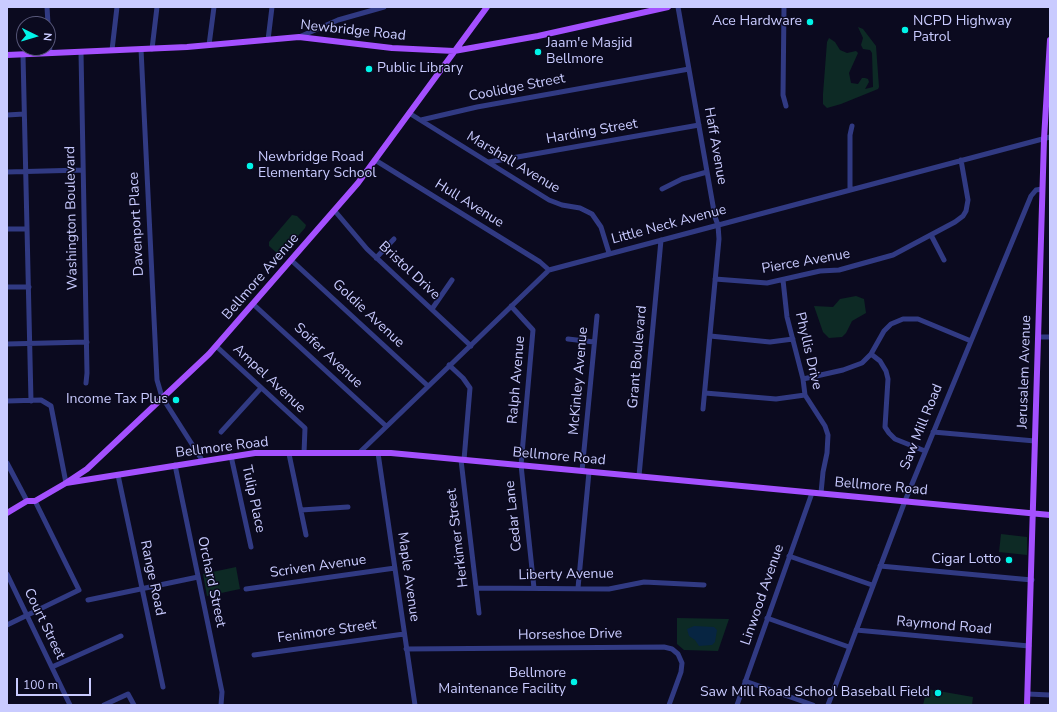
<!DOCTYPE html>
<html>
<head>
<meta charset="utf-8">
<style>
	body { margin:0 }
	#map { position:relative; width:1057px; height:712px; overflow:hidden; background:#0b0a1f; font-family:"Nunito Sans",sans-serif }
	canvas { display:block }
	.frame { position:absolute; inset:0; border:8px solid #c9cbff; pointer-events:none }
	.north { position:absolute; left:16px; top:16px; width:40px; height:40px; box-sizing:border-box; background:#0b0a1f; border:1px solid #575779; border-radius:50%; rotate:95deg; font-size:11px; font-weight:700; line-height:16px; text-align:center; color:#c9cbff }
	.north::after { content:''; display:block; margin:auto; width:14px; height:18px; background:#00f4e8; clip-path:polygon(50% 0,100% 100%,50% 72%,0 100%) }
	.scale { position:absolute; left:16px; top:678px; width:75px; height:18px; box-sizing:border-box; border:2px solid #c9cbff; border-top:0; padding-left:5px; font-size:12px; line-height:14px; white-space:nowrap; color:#c9cbff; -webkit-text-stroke:3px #0b0a1f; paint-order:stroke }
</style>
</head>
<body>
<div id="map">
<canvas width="1057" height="712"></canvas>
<div class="frame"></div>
<div class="north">N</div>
<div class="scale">100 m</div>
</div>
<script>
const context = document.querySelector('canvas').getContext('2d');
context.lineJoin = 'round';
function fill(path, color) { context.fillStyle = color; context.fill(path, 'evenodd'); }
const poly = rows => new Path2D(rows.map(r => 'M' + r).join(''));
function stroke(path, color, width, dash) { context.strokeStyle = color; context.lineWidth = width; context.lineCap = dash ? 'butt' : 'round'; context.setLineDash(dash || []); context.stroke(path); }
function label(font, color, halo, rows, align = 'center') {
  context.font = font + ' "Nunito Sans",sans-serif'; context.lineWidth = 3; context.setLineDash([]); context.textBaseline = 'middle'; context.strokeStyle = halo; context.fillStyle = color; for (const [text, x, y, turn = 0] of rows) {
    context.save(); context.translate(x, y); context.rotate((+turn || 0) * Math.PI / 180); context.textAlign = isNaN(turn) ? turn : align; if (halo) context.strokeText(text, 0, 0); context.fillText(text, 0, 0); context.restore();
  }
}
const green = poly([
	[858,27,863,29,876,46,879,87,878,89,841,104,827,108,823,104,823,94,827,42,829,38,835,42,840,50,847,53,856,51,858,53,849,73,851,83,858,84,862,78,865,78,868,79,869,82,865,89,873,87,872,53,870,50,863,49,861,45,863,38],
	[292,215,297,216,306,225,305,228,284,252,278,254,269,246,269,242],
	[856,296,864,299,866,313,852,321,846,333,842,337,829,338,823,332,814,306,833,307,840,299],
	[1001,534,1027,537,1027,555,999,552],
	[236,567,240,589,207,596,203,574],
	[677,618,729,619,718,651,684,650,677,644],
	[927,689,973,697,972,705,923,705]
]);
const water = poly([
	[694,626,714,627,717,630,715,642,712,645,699,646,695,640,689,636,687,629]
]);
const minor = poly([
	[47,7,48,24],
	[678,7,715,217,718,225,719,239,703,409],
	[784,7,783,95,786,106],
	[48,24,50,53],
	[299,37,338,20,384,7],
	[268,40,272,7],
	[209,45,214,7],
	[141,49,157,380,162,397,202,460],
	[152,49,157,7],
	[112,50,117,7],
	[81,52,87,373,86,383],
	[23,55,31,401],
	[409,113,549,200,562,205,580,208,592,214,601,227,609,253],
	[7,115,24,114],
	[421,120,477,107,689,69],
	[375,160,540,262,549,270],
	[489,162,699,125],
	[7,172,83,170],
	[662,189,682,179,707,172],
	[850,190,850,135,852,126],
	[334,210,367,249,471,346],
	[7,229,27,229],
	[931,235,944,260],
	[376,258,394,239],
	[291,260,428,386],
	[715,279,767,283,820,271,839,270,893,255,955,222,963,216,966,211,968,200,961,160],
	[783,280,787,317,803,379,805,395,825,426,828,435,827,453,823,472,821,493],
	[7,287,29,287],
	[253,304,386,426],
	[511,306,533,330,521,465,534,588],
	[432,309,452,280],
	[710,336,770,342,793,339],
	[1038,337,1050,337],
	[568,339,594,342],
	[7,344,87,342],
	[216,346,305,428,304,453],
	[871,354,880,361,886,371,888,379,885,427,889,433,895,439,925,451],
	[449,365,463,378,470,388,464,460],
	[803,379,843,370,862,363,871,354,884,331,891,324,903,319,918,319,971,341],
	[705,393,776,399,805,395],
	[7,401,41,400,51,406,66,483],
	[221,432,261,388],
	[933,432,1035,441],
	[359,453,549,270,1050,137],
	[378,453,415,705],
	[289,454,306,535],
	[231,456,251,547],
	[461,460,479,613],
	[7,463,27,501],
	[175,465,222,692,221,705],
	[582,471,597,316],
	[118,475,163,687],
	[639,476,661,240],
	[301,510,348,507],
	[789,556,872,585],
	[880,566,1032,580],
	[7,574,70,705],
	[476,588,609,589,644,582,704,585],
	[578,588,589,472],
	[246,589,395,568],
	[88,600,198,577],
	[767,618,849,647],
	[7,625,79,590,35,501],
	[856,630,1029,646],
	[406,649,664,647,672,649,678,654,682,663,681,672,669,705],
	[254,655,404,634],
	[52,667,121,636],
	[745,681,813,705],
	[1028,694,1050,695],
	[104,705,128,694,134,705],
	[737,705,812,493],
	[828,705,905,501,1002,266,1031,196,1036,190,1042,189]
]);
const major = poly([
	[7,55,187,47,299,37,392,48,454,51,538,36,668,7],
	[66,483,255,453,391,453,1050,515],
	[7,513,27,501,35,501,66,483,87,469,209,354,358,183,487,7],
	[1027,705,1044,139,1050,40]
]);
const markers = [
	[810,22,4,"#00f4e8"],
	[905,30,4,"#00f4e8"],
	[538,52,4,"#00f4e8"],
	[369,69,4,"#00f4e8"],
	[250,166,4,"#00f4e8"],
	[176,400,4,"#00f4e8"],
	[1009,560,4,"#00f4e8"],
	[574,682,4,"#00f4e8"],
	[938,693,4,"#00f4e8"]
];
const poiNames = [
	["Ace Hardware",802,22],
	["NCPD Highway",913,22,"left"],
	["Patrol",913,38,"left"],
	["Jaam'e Masjid",546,44,"left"],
	["Bellmore",546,60,"left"],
	["Public Library",377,69,"left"],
	["Newbridge Road",258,158,"left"],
	["Elementary School",258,174,"left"],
	["Income Tax Plus",168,400],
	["Cigar Lotto",1001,560],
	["Bellmore",566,674],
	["Maintenance Facility",566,690],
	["Saw Mill Road School Baseball Field",930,693]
];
const streetNames = [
	["Newbridge Road",353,31,6],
	["Coolidge Street",517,88,-11],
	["Harding Street",592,132,-10],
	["Haff Avenue",715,146,80],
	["Marshall Avenue",513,163,31],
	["Hull Avenue",469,204,32],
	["Washington Boulevard",72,218,-91],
	["Davenport Place",137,224,-93],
	["Little Neck Avenue",669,225,-15],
	["Pierce Avenue",806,262,-10],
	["Bristol Drive",409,271,43],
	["Bellmore Avenue",261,277,-49],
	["Goldie Avenue",368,314,43],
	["Phyllis Drive",808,351,77],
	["Soifer Avenue",328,356,43],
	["Grant Boulevard",638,357,-85],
	["Jerusalem Avenue",1025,372,-88],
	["Ampel Avenue",269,379,43],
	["Ralph Avenue",517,380,-85],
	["McKinley Avenue",579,381,-85],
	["Saw Mill Road",922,427,-68],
	["Bellmore Road",222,448,-7],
	["Bellmore Road",559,457,5],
	["Bellmore Road",881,487,5],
	["Tulip Place",253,499,78],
	["Cedar Lane",514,516,-96],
	["Herkimer Street",458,538,-97],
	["Scriven Avenue",318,567,-8],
	["Liberty Avenue",566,575,-1],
	["Maple Avenue",408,577,82],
	["Range Road",152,578,78],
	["Orchard Street",211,582,78],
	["Linwood Avenue",763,595,-71],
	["Court Street",44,624,64],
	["Raymond Road",944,626,5],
	["Fenimore Street",327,632,-8],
	["Horseshoe Drive",570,635,-1]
];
fill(green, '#0d2a25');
fill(water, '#072542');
stroke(minor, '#313a83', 5);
stroke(major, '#a450ff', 6);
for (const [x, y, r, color] of markers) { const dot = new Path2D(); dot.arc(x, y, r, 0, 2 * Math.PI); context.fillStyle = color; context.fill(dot); stroke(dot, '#0b0a1f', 1.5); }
label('14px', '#c9cbff', '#0b0a1f', poiNames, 'right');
label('14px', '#c9cbff', '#0b0a1f', streetNames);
</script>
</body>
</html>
